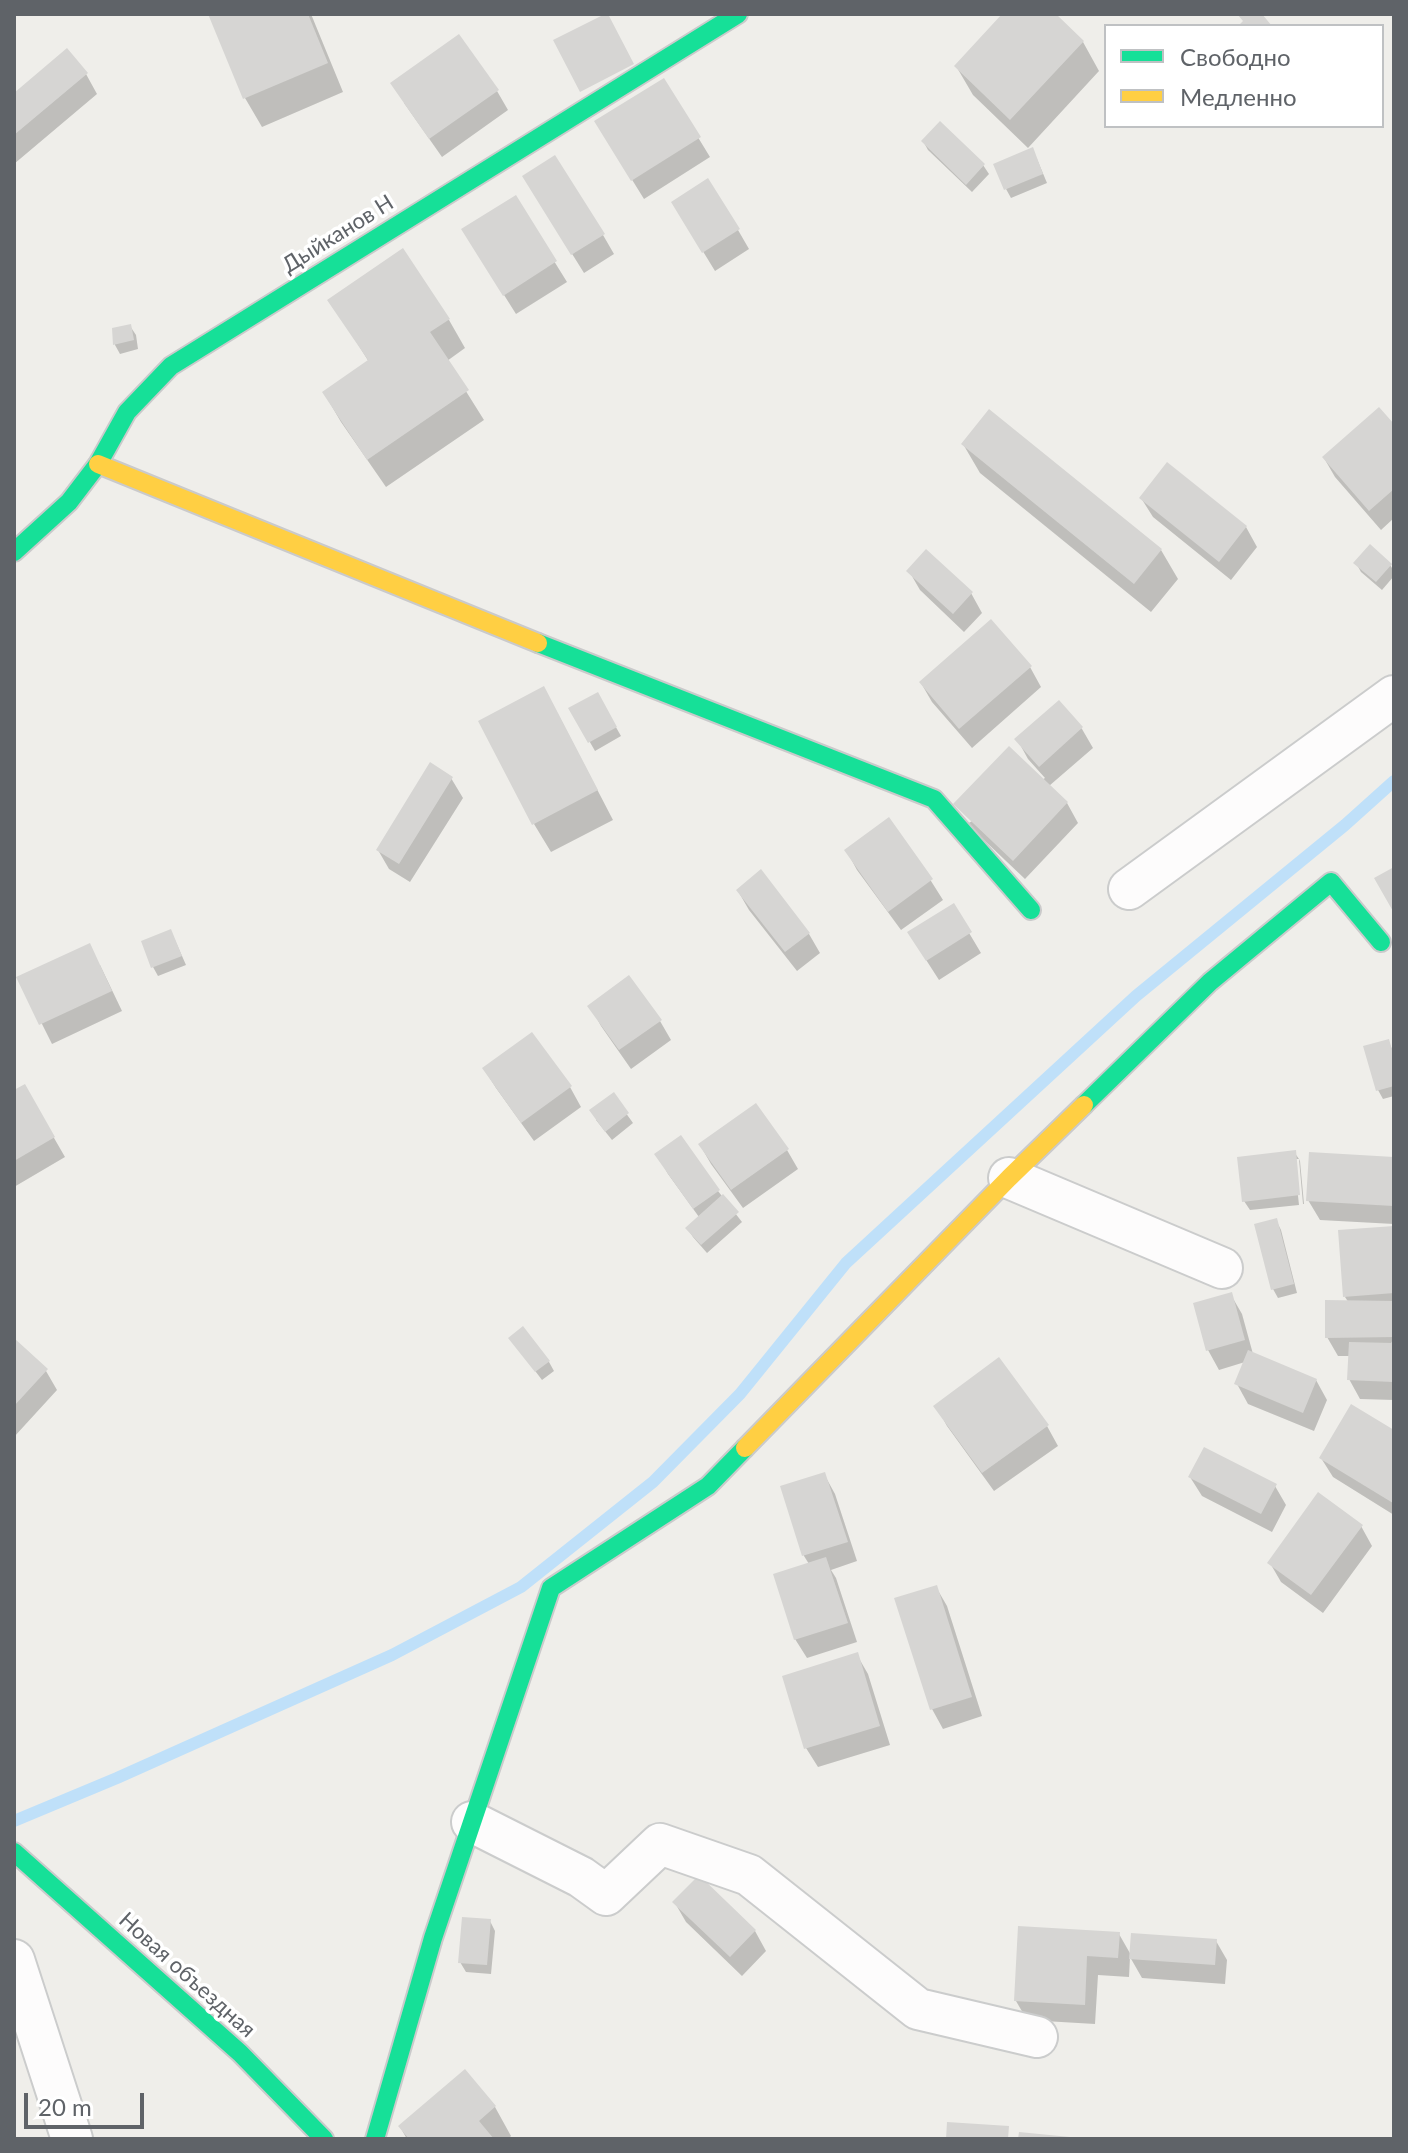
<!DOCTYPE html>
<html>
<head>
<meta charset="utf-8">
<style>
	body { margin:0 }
	#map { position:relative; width:1408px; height:2153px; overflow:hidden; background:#efeeea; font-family:Lato,sans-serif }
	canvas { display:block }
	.frame { position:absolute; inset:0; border:16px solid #5f6368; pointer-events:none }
	.legend { position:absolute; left:1104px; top:24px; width:280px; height:104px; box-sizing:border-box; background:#fff; border:2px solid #bfc1c3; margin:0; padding:10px 14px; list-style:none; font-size:24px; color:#5f6368 }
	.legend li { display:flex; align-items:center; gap:16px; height:40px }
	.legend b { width:40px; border:2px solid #bfc1c3 }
	.scale { position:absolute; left:24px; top:2093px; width:120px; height:36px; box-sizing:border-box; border:4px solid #5f6368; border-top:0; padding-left:10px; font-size:24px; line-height:28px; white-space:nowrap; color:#5f6368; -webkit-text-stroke:6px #fff; paint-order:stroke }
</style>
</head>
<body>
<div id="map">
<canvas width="1408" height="2153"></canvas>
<div class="frame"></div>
<ul class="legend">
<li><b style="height:10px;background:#16e098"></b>Свободно</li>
<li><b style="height:10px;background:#ffcf43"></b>Медленно</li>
</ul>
<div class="scale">20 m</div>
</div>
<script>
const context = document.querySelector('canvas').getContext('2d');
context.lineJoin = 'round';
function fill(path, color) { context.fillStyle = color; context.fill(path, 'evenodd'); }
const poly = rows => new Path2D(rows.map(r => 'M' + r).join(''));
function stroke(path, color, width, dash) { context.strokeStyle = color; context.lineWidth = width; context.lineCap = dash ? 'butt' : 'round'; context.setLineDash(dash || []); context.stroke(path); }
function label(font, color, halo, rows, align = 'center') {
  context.font = font + ' Lato,sans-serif'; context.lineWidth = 7; context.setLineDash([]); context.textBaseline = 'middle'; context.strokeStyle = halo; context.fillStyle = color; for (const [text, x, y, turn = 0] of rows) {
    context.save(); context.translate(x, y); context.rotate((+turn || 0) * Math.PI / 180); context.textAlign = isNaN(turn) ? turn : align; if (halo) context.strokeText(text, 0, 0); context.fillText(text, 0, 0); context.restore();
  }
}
const shadow = poly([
	[210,14,311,14,343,92,262,127,245,98],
	[1005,14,1053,14,1083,42,1099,71,1028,148,973,95,956,66],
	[86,74,97,94,14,164,14,96],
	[663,80,710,157,644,199,608,141],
	[497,91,508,110,442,157,404,103],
	[923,141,983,165,989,174,972,192,928,150],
	[1037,159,1047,183,1011,198,1006,189],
	[536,196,603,235,614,254,584,273],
	[515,198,567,282,516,314,475,249],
	[685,222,738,230,749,249,715,271],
	[330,300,449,320,465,348,447,361,484,420,386,487,341,422,324,393,369,362],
	[130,326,136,335,138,349,120,354,115,345,114,330],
	[1394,427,1394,518,1381,530,1335,477,1324,458],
	[963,444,1161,550,1178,579,1151,612,980,473],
	[1167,465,1246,527,1257,547,1231,580,1153,517,1141,498],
	[1356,563,1390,565,1394,571,1394,576,1382,590,1361,572],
	[909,571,971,593,982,613,964,632,920,590],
	[1030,667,1041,687,972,748,932,702,921,683],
	[597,694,621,736,595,751,571,709],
	[1059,702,1082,729,1093,748,1049,786,1067,803,1078,823,1025,879,967,824,1045,778,1028,759,1017,739],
	[560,718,613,820,551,852,534,824],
	[451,778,463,798,410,882,389,869,378,850],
	[889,820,931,881,943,900,901,930,857,870,846,850],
	[738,891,809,934,820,953,797,971,749,910],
	[953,906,981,953,939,980,921,952],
	[175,940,186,965,158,976,153,967],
	[100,965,122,1011,52,1044,19,978],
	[590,1006,660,1021,671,1040,631,1069,601,1026],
	[1388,1041,1394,1053,1394,1096,1383,1099,1378,1090],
	[484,1069,570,1087,581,1107,534,1141,496,1088],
	[24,1086,65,1157,14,1187,14,1092],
	[613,1095,633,1123,612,1140,596,1120],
	[700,1145,787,1150,798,1169,743,1208,711,1164],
	[1294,1152,1299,1159,1294,1159,1299,1205,1250,1210,1244,1201],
	[657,1155,718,1191,742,1222,707,1253,693,1237,687,1228,699,1217,668,1174],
	[1299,1159,1300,1161,1304,1204,1303,1204],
	[1394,1159,1394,1224,1320,1220,1308,1200],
	[1276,1220,1281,1230,1297,1293,1278,1298,1273,1289],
	[1394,1228,1394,1400,1360,1399,1349,1379,1350,1356,1338,1356,1327,1337,1349,1303,1345,1297],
	[1231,1295,1242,1314,1253,1354,1316,1380,1327,1400,1314,1431,1248,1404,1237,1384,1245,1362,1219,1370,1208,1350],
	[511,1339,549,1362,554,1371,542,1380],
	[14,1341,46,1371,57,1390,14,1437],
	[936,1406,1047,1426,1058,1446,994,1491,947,1426],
	[1352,1407,1394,1433,1394,1515,1333,1477,1321,1458],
	[824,1474,835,1494,857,1561,831,1570,836,1578,857,1642,807,1658,795,1639,809,1564,804,1556,783,1487],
	[1190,1477,1275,1486,1286,1505,1272,1532,1202,1496],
	[1361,1526,1372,1546,1323,1613,1281,1582,1270,1563],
	[936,1587,947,1606,982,1716,943,1729,932,1709],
	[857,1655,868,1674,890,1745,818,1767,806,1748],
	[675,1903,755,1931,766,1951,742,1976,686,1922],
	[490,1921,495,1931,491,1974,466,1972,460,1962],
	[1119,1934,1131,1955,1216,1941,1227,1960,1225,1984,1142,1978,1130,1957,1129,1977,1098,1975,1095,2024,1027,2020,1016,2001],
	[465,2072,495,2107,511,2136,508,2139,407,2139,400,2127]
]);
const stream = poly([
	[14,1821,117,1778,392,1655,521,1587,653,1482,740,1394,846,1263,1136,996,1345,825,1394,781]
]);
const building = poly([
	[208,14,308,14,328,63,243,99],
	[605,14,608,14,634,64,580,92,553,40],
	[1002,14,1056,14,1084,41,1010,120,954,66],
	[1237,14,1262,14,1272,26,1238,26,1243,21],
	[459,34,499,90,429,139,390,83],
	[67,48,88,73,14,135,14,93],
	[664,78,701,137,631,181,594,121],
	[940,121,985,164,966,185,921,141],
	[1033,147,1043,174,1004,190,993,164],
	[555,155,605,234,571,255,522,176],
	[708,178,740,229,702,253,671,202],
	[516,195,557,261,503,296,461,229],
	[403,248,450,319,430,332,469,390,367,460,322,392,368,360,327,300],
	[131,324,134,340,113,345,112,328],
	[1379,407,1394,424,1394,489,1369,511,1322,457],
	[989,409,1162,549,1134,584,961,444],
	[1167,462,1247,526,1219,562,1139,498],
	[1370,544,1392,564,1376,582,1353,563],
	[926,549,973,592,953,614,906,571],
	[991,619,1032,666,959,729,919,682],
	[544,686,598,790,532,825,478,721],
	[598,692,617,727,588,743,568,708],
	[1059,700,1083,727,1039,767,1014,739],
	[1009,746,1068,802,1013,861,953,804],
	[430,762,453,777,399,864,376,850],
	[889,817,933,879,888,912,844,850],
	[1394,867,1394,913,1374,878],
	[761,869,810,933,785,952,736,890],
	[954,903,972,932,926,961,907,932],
	[171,929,182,956,151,968,141,941],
	[90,943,112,991,39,1025,16,977],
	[629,975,662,1020,619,1050,587,1006],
	[532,1032,572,1086,521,1123,482,1068],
	[1389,1039,1394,1057,1394,1086,1376,1091,1363,1046],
	[25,1084,55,1137,14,1161,14,1090],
	[614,1092,629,1113,605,1132,589,1110],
	[756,1103,789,1149,731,1190,698,1144],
	[681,1135,720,1190,693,1209,654,1154],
	[1296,1150,1300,1195,1242,1202,1237,1157],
	[1309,1152,1394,1157,1394,1206,1306,1201],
	[723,1194,739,1212,701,1245,685,1228],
	[1277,1218,1294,1284,1271,1290,1254,1224],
	[1394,1226,1394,1293,1343,1297,1338,1230],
	[1232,1292,1245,1340,1206,1351,1193,1303],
	[1325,1300,1392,1301,1393,1337,1325,1338],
	[523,1326,550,1361,535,1372,508,1338],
	[14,1338,48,1369,14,1406],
	[1394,1338,1394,1382,1347,1380,1349,1342,1391,1343],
	[1248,1350,1317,1379,1303,1413,1234,1384],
	[999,1357,1049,1425,982,1473,933,1406],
	[1351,1404,1394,1430,1393,1503,1319,1458],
	[1204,1447,1277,1484,1261,1514,1188,1477],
	[825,1472,848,1542,802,1556,780,1486],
	[1318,1492,1363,1525,1311,1595,1267,1563],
	[826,1557,848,1623,794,1640,773,1574],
	[937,1585,972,1697,930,1710,894,1598],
	[858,1652,880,1726,804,1749,782,1676],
	[699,1875,756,1930,730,1957,672,1902],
	[462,1917,491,1919,487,1965,458,1963],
	[1018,1926,1120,1932,1118,1958,1087,1956,1085,2005,1014,2001],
	[1131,1933,1217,1939,1215,1965,1129,1959],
	[465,2069,496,2106,479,2121,494,2139,409,2139,398,2126],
	[947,2122,1009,2126,1008,2139,946,2139],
	[1019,2132,1070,2137,1070,2139,1018,2139]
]);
const street = poly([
	[1129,889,1394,696],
	[1009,1178,1222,1268],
	[472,1822,581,1877,606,1895,660,1844,749,1875,918,2009,1037,2037],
	[14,1960,72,2139]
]);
const fast = poly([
	[14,552,69,502,98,464,127,412,171,366,738,14],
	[538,643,934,799,1031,910],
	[1084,1105,1210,982,1331,882,1381,942],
	[14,1852,240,2053,324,2139],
	[375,2139,433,1938,551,1588,708,1486,745,1448]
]);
const slow = poly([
	[98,464,538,643],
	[745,1448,1009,1178,1084,1105]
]);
const streetNames = [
	["Дыйканов Н",338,234,-32],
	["Новая объездная",187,1975,42]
];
fill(shadow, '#0003');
stroke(stream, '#bfe0f9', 12);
fill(building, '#d6d5d3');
stroke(street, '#cbcccc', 44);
stroke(fast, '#cacacb', 22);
stroke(slow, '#cacacb', 22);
stroke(street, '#fdfcfc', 40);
stroke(fast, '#16e098', 18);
stroke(slow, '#ffcf43', 18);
label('22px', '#5f6368', '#fff', streetNames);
</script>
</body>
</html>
